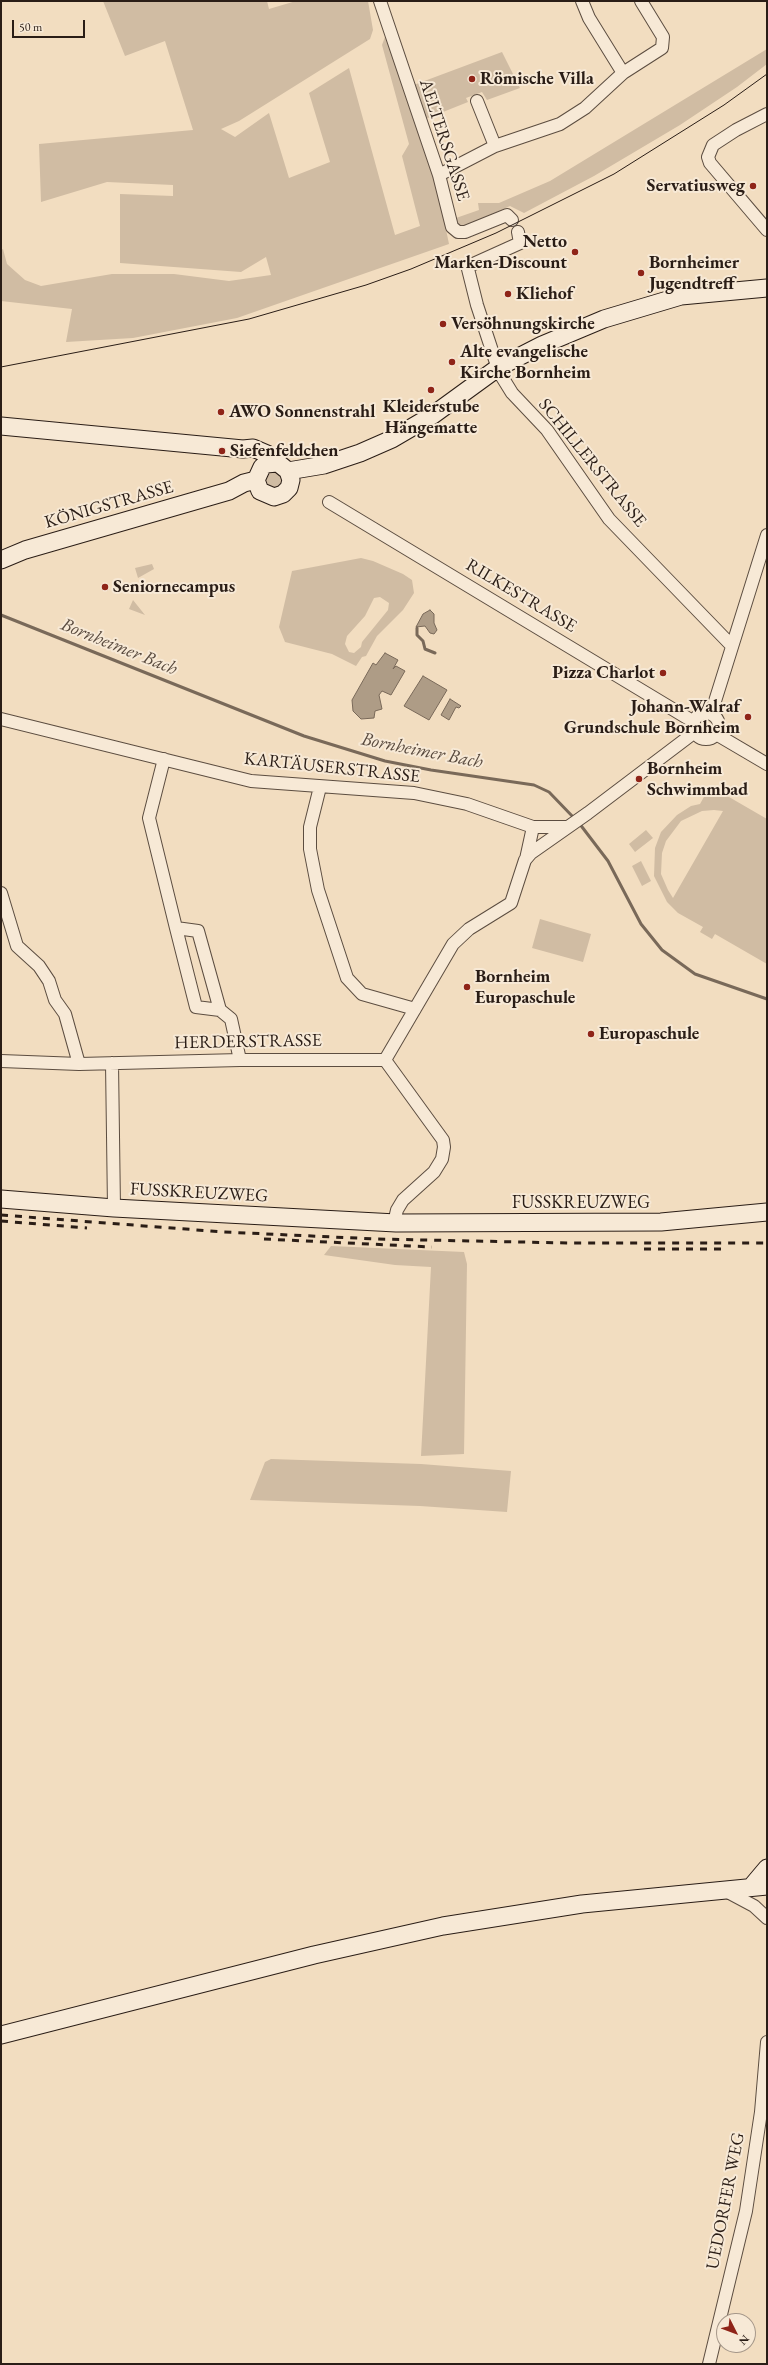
<!DOCTYPE html>
<html>
<head>
<meta charset="utf-8">
<style>
	body { margin:0 }
	#map { position:relative; width:768px; height:2365px; overflow:hidden; background:#f2ddc0; font-family:"EB Garamond",serif }
	canvas { display:block }
	.frame { position:absolute; inset:0; border:2px solid #2a1d16; pointer-events:none }
	.north { position:absolute; left:716px; top:2313px; width:40px; height:40px; box-sizing:border-box; background:#f7e9d6; border:1px solid #a59789; border-radius:50%; rotate:132deg; font-size:11px; font-weight:700; line-height:16px; text-align:center; color:#2a1d16 }
	.north::after { content:''; display:block; margin:auto; width:14px; height:18px; background:#8f2418; clip-path:polygon(50% 0,100% 100%,50% 72%,0 100%) }
	.scale { position:absolute; left:12px; top:20px; width:73px; height:18px; box-sizing:border-box; border:2px solid #2a1d16; border-top:0; padding-left:5px; font-size:12px; line-height:14px; white-space:nowrap; color:#2a1d16; -webkit-text-stroke:3px #f7e9d6; paint-order:stroke }
</style>
</head>
<body>
<div id="map">
<canvas width="768" height="2365"></canvas>
<div class="frame"></div>
<div class="north">N</div>
<div class="scale">50 m</div>
</div>
<script>
const context = document.querySelector('canvas').getContext('2d');
context.lineJoin = 'round';
function fill(path, color) { context.fillStyle = color; context.fill(path, 'evenodd'); }
const poly = rows => new Path2D(rows.map(r => 'M' + r).join(''));
function stroke(path, color, width, dash) { context.strokeStyle = color; context.lineWidth = width; context.lineCap = dash ? 'butt' : 'round'; context.setLineDash(dash || []); context.stroke(path); }
function label(font, color, halo, rows, align = 'center') {
  context.font = font + ' "EB Garamond",serif'; context.lineWidth = 4; context.setLineDash([]); context.textBaseline = 'middle'; context.strokeStyle = halo; context.fillStyle = color; for (const [text, x, y, turn = 0] of rows) {
    context.save(); context.translate(x, y); context.rotate((+turn || 0) * Math.PI / 180); context.textAlign = isNaN(turn) ? turn : align; if (halo) context.strokeText(text, 0, 0); context.fillText(text, 0, 0); context.restore();
  }
}
const green = poly([
	[103,1,267,1,269,9,296,1,368,1,373,30,370,39,239,121,221,129,235,137,269,113,289,178,330,162,309,93,349,68,395,235,420,226,402,156,409,144,382,45,386,34,437,186,449,244,237,318,133,338,66,342,72,309,1,301,1,250,3,249,7,264,25,280,41,286,112,274,174,274,229,281,271,275,266,257,241,272,120,263,120,194,173,196,173,185,107,182,41,202,39,144,193,130,165,41,125,56],
	[767,49,767,64,737,87,680,125,594,176,524,213,510,206,464,227,459,226,456,218,479,210,478,203,499,203,550,181],
	[502,52,520,88,487,100,482,92,466,98,468,102,423,120,411,86],
	[270,471,280,472,284,483,274,491,264,483,265,476],
	[361,558,373,561,403,574,412,580,414,593,403,610,377,636,366,656,362,657,356,666,332,654,285,642,279,627,292,571],
	[380,597,389,603,388,610,362,642,361,647,354,653,349,652,345,644,347,636,365,616,374,598],
	[152,564,154,569,138,578,135,568],
	[133,600,145,615,129,609],
	[710,786,767,819,767,964,715,934,712,939,700,932,703,927,678,913,667,902,654,876,655,848,661,832,677,815,691,806,700,804],
	[714,810,723,811,673,898,668,890,661,874,662,853,666,841,681,821,702,811],
	[646,830,653,838,635,852,629,844],
	[641,861,651,881,642,886,632,866],
	[540,919,591,934,583,962,532,948],
	[331,1246,464,1252,467,1264,464,1454,421,1456,431,1267,395,1265,324,1255],
	[271,1459,421,1464,511,1471,507,1512,420,1506,250,1500,265,1462]
]);
const water = poly([
	[430,610,434,614,434,623,437,630,434,634,430,633,425,626,416,627,423,614,430,610],
	[385,653,398,660,393,669,396,666,405,671,391,695,382,691,379,695,382,709,375,711,374,718,361,719,353,711,352,700,373,663,376,665,385,653],
	[423,676,447,690,429,720,404,706,423,676],
	[450,699,461,706,459,708,456,707,449,720,441,715,450,699]
]);
const stream = poly([
	[1,615,304,736,385,761,431,770,534,785,549,792,575,819],
	[417,628,417,635,423,641,425,649,435,653],
	[579,823,608,861,641,924,662,950,695,974,767,999]
]);
const street = poly([
	[380,1,439,175,452,227,458,232,465,232,507,215,512,220],
	[582,1,589,18,623,73],
	[477,101,495,146],
	[767,114,736,130,713,145,708,157,710,163,767,230],
	[439,175,495,146,560,124,585,108,623,73,662,48,663,37,641,1],
	[518,232,520,243,469,266,468,269,477,305,499,372,512,393,547,430,609,519,732,646],
	[329,502,694,722],
	'693 726a13 13 0 1 1 26 0a13 13 0 1 1-26 0Z',
	[711,714,767,535],
	[1,719,251,781,414,793,467,804,533,827,566,827],
	[716,734,767,764],
	[164,759,149,818,176,928,198,931,220,1010,231,1019,240,1060],
	[320,787,310,827,310,849,318,890,347,978,362,994,415,1009],
	[526,859,533,827],
	[1,893,17,946,39,966,49,981,55,1000,65,1014,79,1064],
	[176,928,196,1007,220,1010],
	[385,1060,453,944,469,929,511,903,525,860,531,853,588,813,695,732],
	[385,1060,443,1140,444,1147,442,1159,434,1172,403,1200,397,1210,394,1223],
	[1,1061,79,1064,240,1060,385,1060],
	[112,1063,114,1208],
	[724,1890,754,1906,767,1918],
	[709,2364,746,2211,761,2112,767,2042]
]);
const secondary = poly([
	[1,426,243,449,253,448,267,454,288,471,291,480,289,488,283,494,274,497,260,491,256,480,262,467,266,464,277,463],
	[288,471,324,465,360,453,392,439,433,415,499,367,542,345,604,319,681,296,767,288],
	[1,560,25,550,229,491,244,483,256,480],
	[1,1199,114,1208,396,1223,661,1222,767,1212],
	[751,1887,767,1868],
	[1,2035,314,1955,443,1926,582,1904,767,1886]
]);
const tram = poly([
	[1,367,249,319,366,285,411,269,496,233,614,174,724,105,767,74]
]);
const rail = poly([
	[1,1215,224,1232,377,1239,569,1243,767,1243],
	[1,1221,87,1228],
	[264,1239,432,1247],
	[644,1249,722,1249]
]);
const markers = [
	[472,79,4,"#8f2418"],
	[753,186,4,"#8f2418"],
	[575,252,4,"#8f2418"],
	[641,273,4,"#8f2418"],
	[508,294,4,"#8f2418"],
	[443,324,4,"#8f2418"],
	[452,362,4,"#8f2418"],
	[431,390,4,"#8f2418"],
	[221,412,4,"#8f2418"],
	[222,451,4,"#8f2418"],
	[105,587,4,"#8f2418"],
	[663,673,4,"#8f2418"],
	[748,717,4,"#8f2418"],
	[639,779,4,"#8f2418"],
	[467,987,4,"#8f2418"],
	[591,1034,4,"#8f2418"]
];
const poiNames = [
	["Römische Villa",480,79],
	["Servatiusweg",745,186,"right"],
	["Netto",567,242,"right"],
	["Marken-Discount",567,263,"right"],
	["Bornheimer",649,263],
	["Jugendtreff",649,284],
	["Kliehof",516,294],
	["Versöhnungskirche",451,324],
	["Alte evangelische",460,352],
	["Kirche Bornheim",460,373],
	["Kleiderstube",431,407,"center"],
	["Hängematte",431,428,"center"],
	["AWO Sonnenstrahl",229,412],
	["Siefenfeldchen",230,451],
	["Seniornecampus",113,587],
	["Pizza Charlot",655,673,"right"],
	["Johann-Walraf",740,707,"right"],
	["Grundschule Bornheim",740,728,"right"],
	["Bornheim",647,769],
	["Schwimmbad",647,790],
	["Bornheim",475,977],
	["Europaschule",475,998],
	["Europaschule",599,1034]
];
const streetNames = [
	["AELTERSGASSE",444,140,72],
	["SCHILLERSTRASSE",592,463,51],
	["KÖNIGSTRASSE",109,505,-16],
	["RILKESTRASSE",521,596,31],
	["KARTÄUSERSTRASSE",332,768,6],
	["HERDERSTRASSE",248,1042,-1],
	["FUSSKREUZWEG",199,1193,3],
	["FUSSKREUZWEG",581,1203],
	["UEDORFER WEG",726,2201,-79]
];
const waterNames = [
	["Bornheimer Bach",119,647,22],
	["Bornheimer Bach",422,751,11]
];
fill(green, '#d0bca3');
fill(water, '#ae9c86');
stroke(water, '#796959', 1);
stroke(stream, '#796959', 3);
stroke(street, '#5c4d40', 14);
stroke(secondary, '#2a1d16', 19);
stroke(street, '#f7e9d6', 12);
stroke(secondary, '#f7e9d6', 17);
stroke(tram, '#2a1d16', 1);
stroke(rail, '#2a1d16', 3, [7, 7]);
for (const [x, y, r, color] of markers) { const dot = new Path2D(); dot.arc(x, y, r, 0, 2 * Math.PI); context.fillStyle = color; context.fill(dot); stroke(dot, '#f7e9d6', 1.5); }
label('bold 18px', '#2a1d16', '#f7e9d6', poiNames, 'left');
label('18px', '#2a1d16', '#f7e9d6', streetNames);
label('italic 19px', '#58493d', '#f7e9d6', waterNames);
</script>
</body>
</html>
